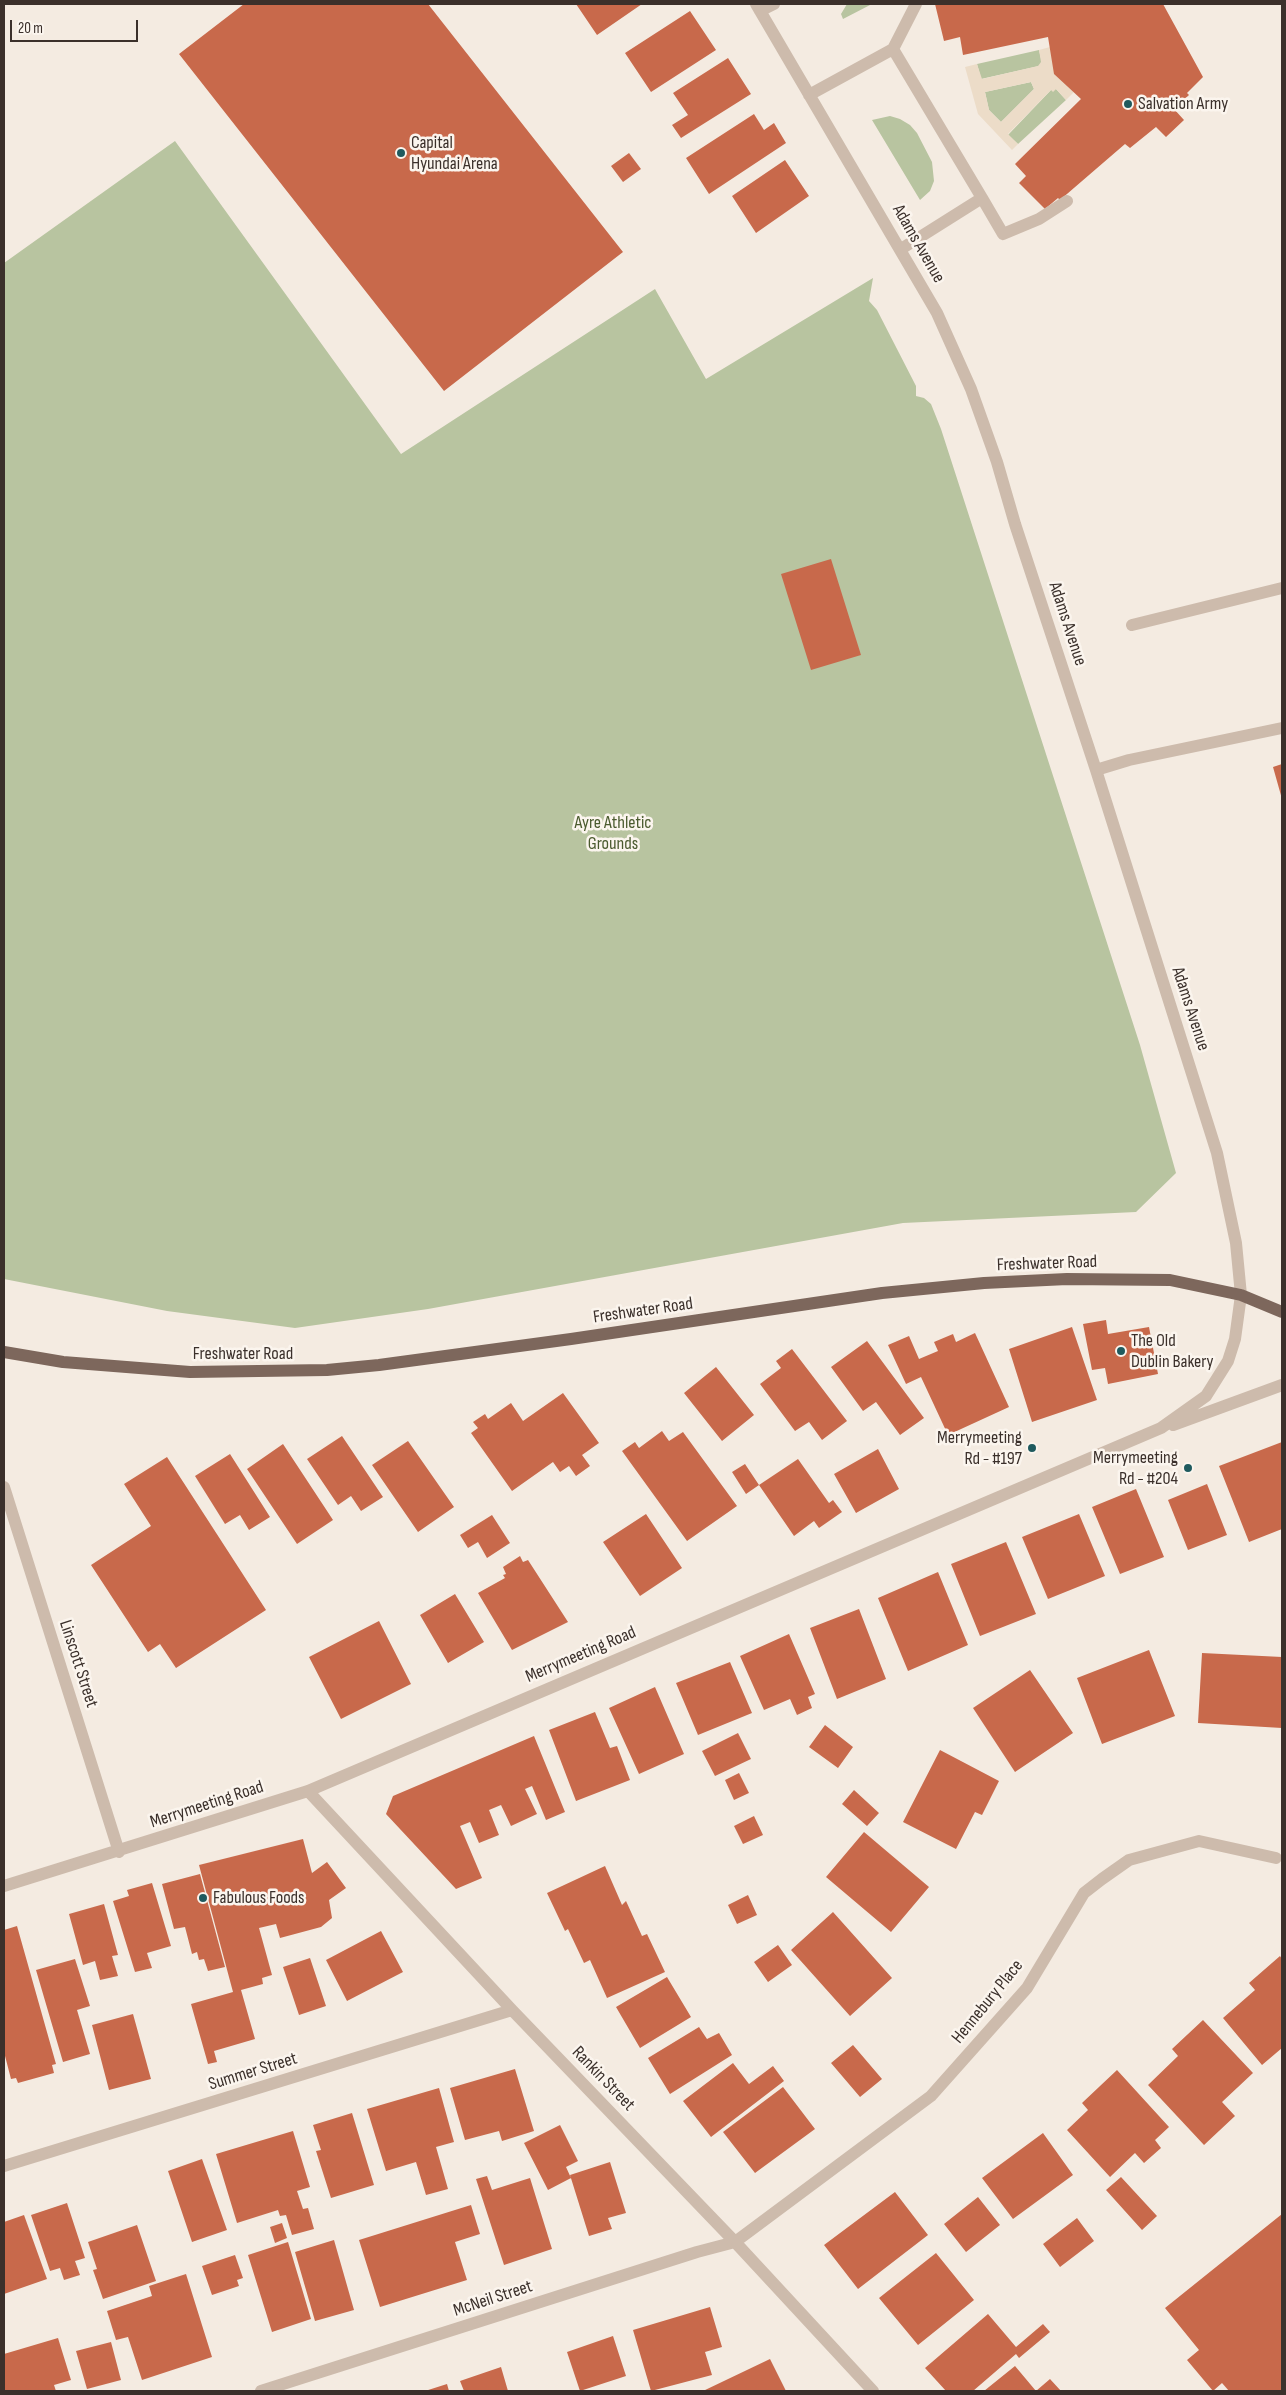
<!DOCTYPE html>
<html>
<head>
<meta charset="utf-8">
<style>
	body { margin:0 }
	#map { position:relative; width:1286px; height:2395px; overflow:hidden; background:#f4ebe1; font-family:"Sofia Sans Condensed",sans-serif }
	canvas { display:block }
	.frame { position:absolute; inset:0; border:5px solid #3b302b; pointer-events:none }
	.scale { position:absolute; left:10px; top:20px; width:128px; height:22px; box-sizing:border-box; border:2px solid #3b302b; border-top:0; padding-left:6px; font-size:15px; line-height:18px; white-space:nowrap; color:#3b302b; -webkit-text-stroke:4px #fbf5ee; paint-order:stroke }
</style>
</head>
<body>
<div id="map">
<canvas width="1286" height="2395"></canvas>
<div class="frame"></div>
<div class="scale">20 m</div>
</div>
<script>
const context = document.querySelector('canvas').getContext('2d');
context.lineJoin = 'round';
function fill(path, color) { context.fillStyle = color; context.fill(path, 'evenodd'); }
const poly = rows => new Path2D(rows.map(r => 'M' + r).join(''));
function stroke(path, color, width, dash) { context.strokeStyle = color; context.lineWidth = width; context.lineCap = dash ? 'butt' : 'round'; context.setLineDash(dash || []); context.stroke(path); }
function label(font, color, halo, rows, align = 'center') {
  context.font = font + ' "Sofia Sans Condensed",sans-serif'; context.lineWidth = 5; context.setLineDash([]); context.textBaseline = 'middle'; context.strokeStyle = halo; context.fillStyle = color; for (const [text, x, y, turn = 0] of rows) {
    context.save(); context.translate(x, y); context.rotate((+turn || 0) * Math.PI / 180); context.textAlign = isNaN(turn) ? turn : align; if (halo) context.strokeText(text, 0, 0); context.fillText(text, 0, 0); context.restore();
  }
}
const green = poly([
	[847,4,872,4,843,19,841,14],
	[1039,50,1042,63,1039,66,981,79,977,64],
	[1031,82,1034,89,1001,122,989,110,985,92],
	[1056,89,1066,100,1018,144,1008,135,1051,90],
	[890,116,900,119,910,125,917,133,932,162,934,181,930,191,920,200,872,120],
	[175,141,401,454,655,289,706,379,873,278,869,301,877,310,916,386,916,396,924,398,931,404,941,429,1140,1045,1176,1173,1136,1212,903,1223,428,1309,295,1328,167,1311,4,1279,4,263]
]);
const plaza = poly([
	[1050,47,1074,92,1066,100,1056,89,1053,92,1051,90,1008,134,1018,144,1012,150,978,114,965,67,977,64,982,79,1038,66,1041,62,1039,50],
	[1031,82,1034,89,1001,122,989,110,985,92]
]);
const building = poly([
	[244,4,428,4,623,252,444,391,179,54],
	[576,4,642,4,597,35],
	[935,4,1163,4,1203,77,1187,93,1189,95,1174,109,1184,120,1166,137,1156,127,1130,148,1125,144,1060,200,1058,198,1045,209,1019,183,1026,176,1015,164,1081,99,1054,74,1048,37,963,55,960,37,944,41],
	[690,11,716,50,651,92,625,53],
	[728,58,751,94,681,138,672,125,688,115,673,93],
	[754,114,764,130,774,123,786,143,709,194,686,158],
	[629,153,641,169,623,182,611,166],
	[785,160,809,196,756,233,732,196],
	[831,559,861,655,811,670,781,574],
	[1282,764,1282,799,1273,767],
	[1106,1320,1108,1334,1149,1327,1158,1374,1108,1384,1105,1368,1092,1370,1083,1324],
	[1072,1327,1097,1400,1032,1422,1009,1349],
	[975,1333,1009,1407,948,1435,921,1377,906,1384,888,1345,909,1336,919,1359,938,1351,934,1342,953,1334,956,1342],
	[867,1341,924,1418,900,1435,876,1402,863,1411,831,1367],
	[792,1349,847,1421,822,1440,809,1422,795,1431,760,1384,781,1368,776,1361],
	[716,1367,754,1415,722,1441,684,1393],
	[563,1393,599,1443,582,1455,590,1466,576,1476,569,1466,560,1472,553,1462,512,1491,471,1433,478,1428,473,1422,485,1414,488,1419,511,1403,523,1421],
	[662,1431,669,1441,683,1432,737,1506,687,1541,622,1451,635,1442,639,1448],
	[342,1436,383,1497,361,1511,351,1496,338,1505,307,1459],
	[408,1441,454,1507,418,1532,372,1465],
	[1282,1442,1282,1529,1249,1542,1219,1466],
	[283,1444,333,1520,297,1544,247,1469],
	[878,1449,899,1489,856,1513,834,1474],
	[230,1454,270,1517,249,1530,240,1515,225,1524,195,1476],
	[167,1457,266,1610,176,1668,160,1644,148,1652,91,1565,151,1526,124,1484],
	[798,1459,829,1503,833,1500,842,1512,819,1528,814,1521,794,1536,759,1485],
	[745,1464,759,1485,746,1494,732,1472],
	[1207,1484,1227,1535,1188,1550,1168,1500],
	[1136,1489,1164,1557,1120,1574,1092,1507],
	[646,1514,682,1568,640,1596,603,1542],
	[1079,1514,1105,1576,1048,1599,1022,1537],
	[492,1515,510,1543,487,1558,478,1542,468,1548,460,1535],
	[1006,1542,1036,1614,980,1636,951,1564],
	[520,1556,523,1562,528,1560,568,1622,512,1650,478,1593,505,1578,503,1575,506,1574,503,1567],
	[938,1572,968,1645,908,1671,878,1598],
	[455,1594,484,1642,448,1663,420,1615],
	[859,1609,886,1679,837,1699,810,1628],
	[379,1621,411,1684,341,1719,309,1657],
	[789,1634,815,1694,808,1697,812,1708,797,1715,790,1699,764,1710,740,1656],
	[1149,1650,1175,1716,1102,1744,1077,1678],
	[1202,1653,1282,1657,1282,1728,1198,1723],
	[730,1662,752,1713,698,1735,676,1683],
	[1030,1670,1073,1733,1015,1772,973,1708],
	[655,1687,684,1754,639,1774,609,1708],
	[595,1712,610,1748,617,1746,630,1780,576,1801,549,1730],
	[825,1725,853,1747,838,1768,809,1747],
	[738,1733,751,1759,715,1776,702,1751],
	[534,1736,565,1812,546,1820,532,1786,525,1789,537,1814,511,1826,501,1805,489,1810,499,1835,479,1843,470,1822,460,1826,482,1878,456,1889,386,1814,393,1796],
	[940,1750,999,1781,982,1815,975,1812,956,1849,903,1822],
	[739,1773,749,1793,734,1800,725,1780],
	[854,1790,879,1813,867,1826,842,1804],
	[754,1816,763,1835,743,1844,734,1826],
	[864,1832,929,1887,891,1932,826,1877],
	[303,1839,312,1873,327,1862,346,1888,329,1900,332,1918,321,1927,280,1938,276,1924,259,1928,272,1975,262,1978,263,1984,241,1990,255,2039,214,2051,217,2062,208,2064,191,2004,233,1992,199,1865],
	[605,1866,622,1905,626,1901,642,1936,647,1934,665,1972,607,1998,590,1960,584,1963,568,1929,565,1931,547,1893],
	[200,1874,225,1967,208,1971,204,1959,199,1960,197,1952,192,1954,185,1927,174,1929,162,1884],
	[152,1883,171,1946,147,1953,152,1968,135,1972,113,1901,129,1896,127,1890],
	[748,1895,757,1915,737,1924,728,1905],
	[104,1904,118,1955,112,1956,118,1976,100,1980,95,1961,83,1965,69,1914],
	[833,1912,892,1978,850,2016,791,1950],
	[17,1926,56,2064,52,2065,54,2073,18,2083,16,2078,11,2079,4,2052,4,1930],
	[381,1931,403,1972,347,2001,326,1960],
	[778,1945,792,1965,768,1982,754,1962],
	[1280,1956,1282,1959,1282,2048,1262,2065,1223,2018,1255,1990,1249,1983],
	[310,1958,326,2006,299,2015,283,1967],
	[75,1959,90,2006,77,2010,90,2054,63,2062,36,1970],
	[667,1977,691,2017,640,2048,616,2007],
	[133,2014,151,2079,109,2090,92,2025],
	[1203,2020,1253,2073,1222,2102,1235,2116,1204,2145,1148,2085,1178,2056,1172,2049],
	[699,2027,707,2039,719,2033,732,2055,670,2094,648,2058],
	[853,2045,882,2079,860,2097,831,2063],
	[733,2063,749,2084,773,2066,784,2081,711,2137,683,2101],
	[515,2069,534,2131,502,2141,499,2131,465,2140,450,2088],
	[1117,2070,1169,2127,1155,2140,1161,2148,1144,2163,1135,2153,1110,2177,1067,2130,1088,2110,1082,2103],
	[783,2087,815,2129,755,2173,723,2132],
	[439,2088,454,2142,436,2147,448,2189,426,2195,416,2162,386,2171,367,2109],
	[352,2113,374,2185,331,2198,316,2151,321,2150,313,2125],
	[560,2125,578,2161,566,2167,571,2178,548,2190,524,2143],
	[293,2131,310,2187,297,2191,303,2209,308,2208,314,2229,292,2235,286,2215,280,2216,278,2210,237,2223,216,2154],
	[1043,2133,1073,2175,1013,2219,982,2178],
	[202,2159,227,2230,192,2242,168,2171],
	[610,2162,626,2213,608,2218,612,2229,589,2236,570,2175],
	[487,2176,492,2190,530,2178,552,2249,504,2265,476,2179],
	[1121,2177,1157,2216,1142,2230,1106,2190],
	[895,2192,928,2235,858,2289,824,2245],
	[978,2197,1000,2225,966,2252,944,2224],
	[67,2203,85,2258,75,2261,80,2275,64,2280,60,2268,50,2271,31,2215],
	[471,2205,480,2234,455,2242,467,2280,380,2307,359,2240],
	[1282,2214,1282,2391,1229,2391,1222,2383,1213,2391,1187,2360,1199,2350,1165,2308],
	[24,2215,47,2279,4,2294,4,2222],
	[1077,2218,1094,2241,1060,2267,1043,2244],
	[282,2223,287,2238,275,2243,270,2227],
	[137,2225,156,2281,103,2299,93,2270,97,2269,88,2242],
	[334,2240,354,2310,315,2321,295,2252],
	[288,2242,311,2319,272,2332,248,2255],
	[936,2253,974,2300,918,2345,879,2298],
	[235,2255,243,2278,237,2280,239,2286,212,2295,202,2266],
	[186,2274,212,2357,142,2380,128,2337,116,2340,107,2311,152,2296,149,2286],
	[710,2307,722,2347,705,2352,712,2375,651,2391,633,2330],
	[988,2314,1016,2347,1043,2324,1050,2332,1019,2358,1016,2354,973,2391,946,2391,925,2368],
	[613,2336,626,2376,580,2391,567,2352],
	[58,2338,71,2380,54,2385,56,2391,4,2391,4,2354],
	[111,2342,121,2380,87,2389,76,2351],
	[770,2359,786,2391,703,2391],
	[1015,2366,1036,2391,1050,2379,1061,2391,984,2391],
	[501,2367,508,2391,464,2391,460,2381],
	[447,2384,449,2391,425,2391]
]);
const minor = poly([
	[760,11,774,4],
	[893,49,916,4],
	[809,95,893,49,982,198,901,249],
	[982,198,1003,234,1039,219,1067,201],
	[1132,625,1282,588],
	[1096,770,1129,760,1282,728],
	[1173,1425,1282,1385],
	[4,1487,119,1852],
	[308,1791,512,2010,735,2242,873,2391],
	[4,1886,308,1791,1161,1428,1206,1396,1228,1361,1235,1339,1241,1295,1236,1243,1217,1153,1096,770,1015,524,997,462,971,389,937,313,756,4],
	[4,2166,512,2010],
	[261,2391,697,2252,735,2242,931,2096,1027,1988,1084,1893,1102,1879,1129,1860,1199,1841,1276,1858]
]);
const major = poly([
	[4,1352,63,1362,190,1372,327,1370,379,1365,571,1339,882,1293,984,1283,1067,1279,1170,1280,1241,1295,1282,1312]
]);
const markers = [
	[1128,104,5,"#1f5a5e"],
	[401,153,5,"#1f5a5e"],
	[1121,1351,5,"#1f5a5e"],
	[1032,1448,5,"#1f5a5e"],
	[1188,1468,5,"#1f5a5e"],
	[203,1898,5,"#1f5a5e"]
];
const poiNames = [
	["Salvation Army",1138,104],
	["Capital",411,143],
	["Hyundai Arena",411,164],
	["The Old",1131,1341],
	["Dublin Bakery",1131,1362],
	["Merrymeeting",1022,1438,"right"],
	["Rd - #197",1022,1459,"right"],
	["Merrymeeting",1178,1458,"right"],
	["Rd - #204",1178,1479,"right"],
	["Fabulous Foods",213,1898]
];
const streetNames = [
	["Adams Avenue",918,244,60],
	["Adams Avenue",1067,624,72],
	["Adams Avenue",1190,1009,72],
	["Freshwater Road",1047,1264,-2],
	["Freshwater Road",643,1311,-8],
	["Freshwater Road",243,1354],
	["Merrymeeting Road",581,1655,-23],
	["Linscott Street",78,1664,72],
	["Merrymeeting Road",207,1805,-18],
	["Hennebury Place",988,2002,-51],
	["Summer Street",253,2072,-17],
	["Rankin Street",603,2079,46],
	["McNeil Street",493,2299,-18]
];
const parkNames = [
	["Ayre Athletic",613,823],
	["Grounds",613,844]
];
fill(green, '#b8c4a0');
fill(plaza, '#ecdcc8');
fill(building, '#c8694b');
stroke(minor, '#cdbbac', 12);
stroke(major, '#7d675c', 12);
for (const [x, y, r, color] of markers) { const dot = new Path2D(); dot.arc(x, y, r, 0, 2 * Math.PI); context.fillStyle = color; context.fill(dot); stroke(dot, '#fbf5ee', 2); }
label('18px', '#3b302b', '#fbf5ee', poiNames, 'left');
label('18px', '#3b302b', '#fbf5ee', streetNames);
label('18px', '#4a5a2e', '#fbf5ee', parkNames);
</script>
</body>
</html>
